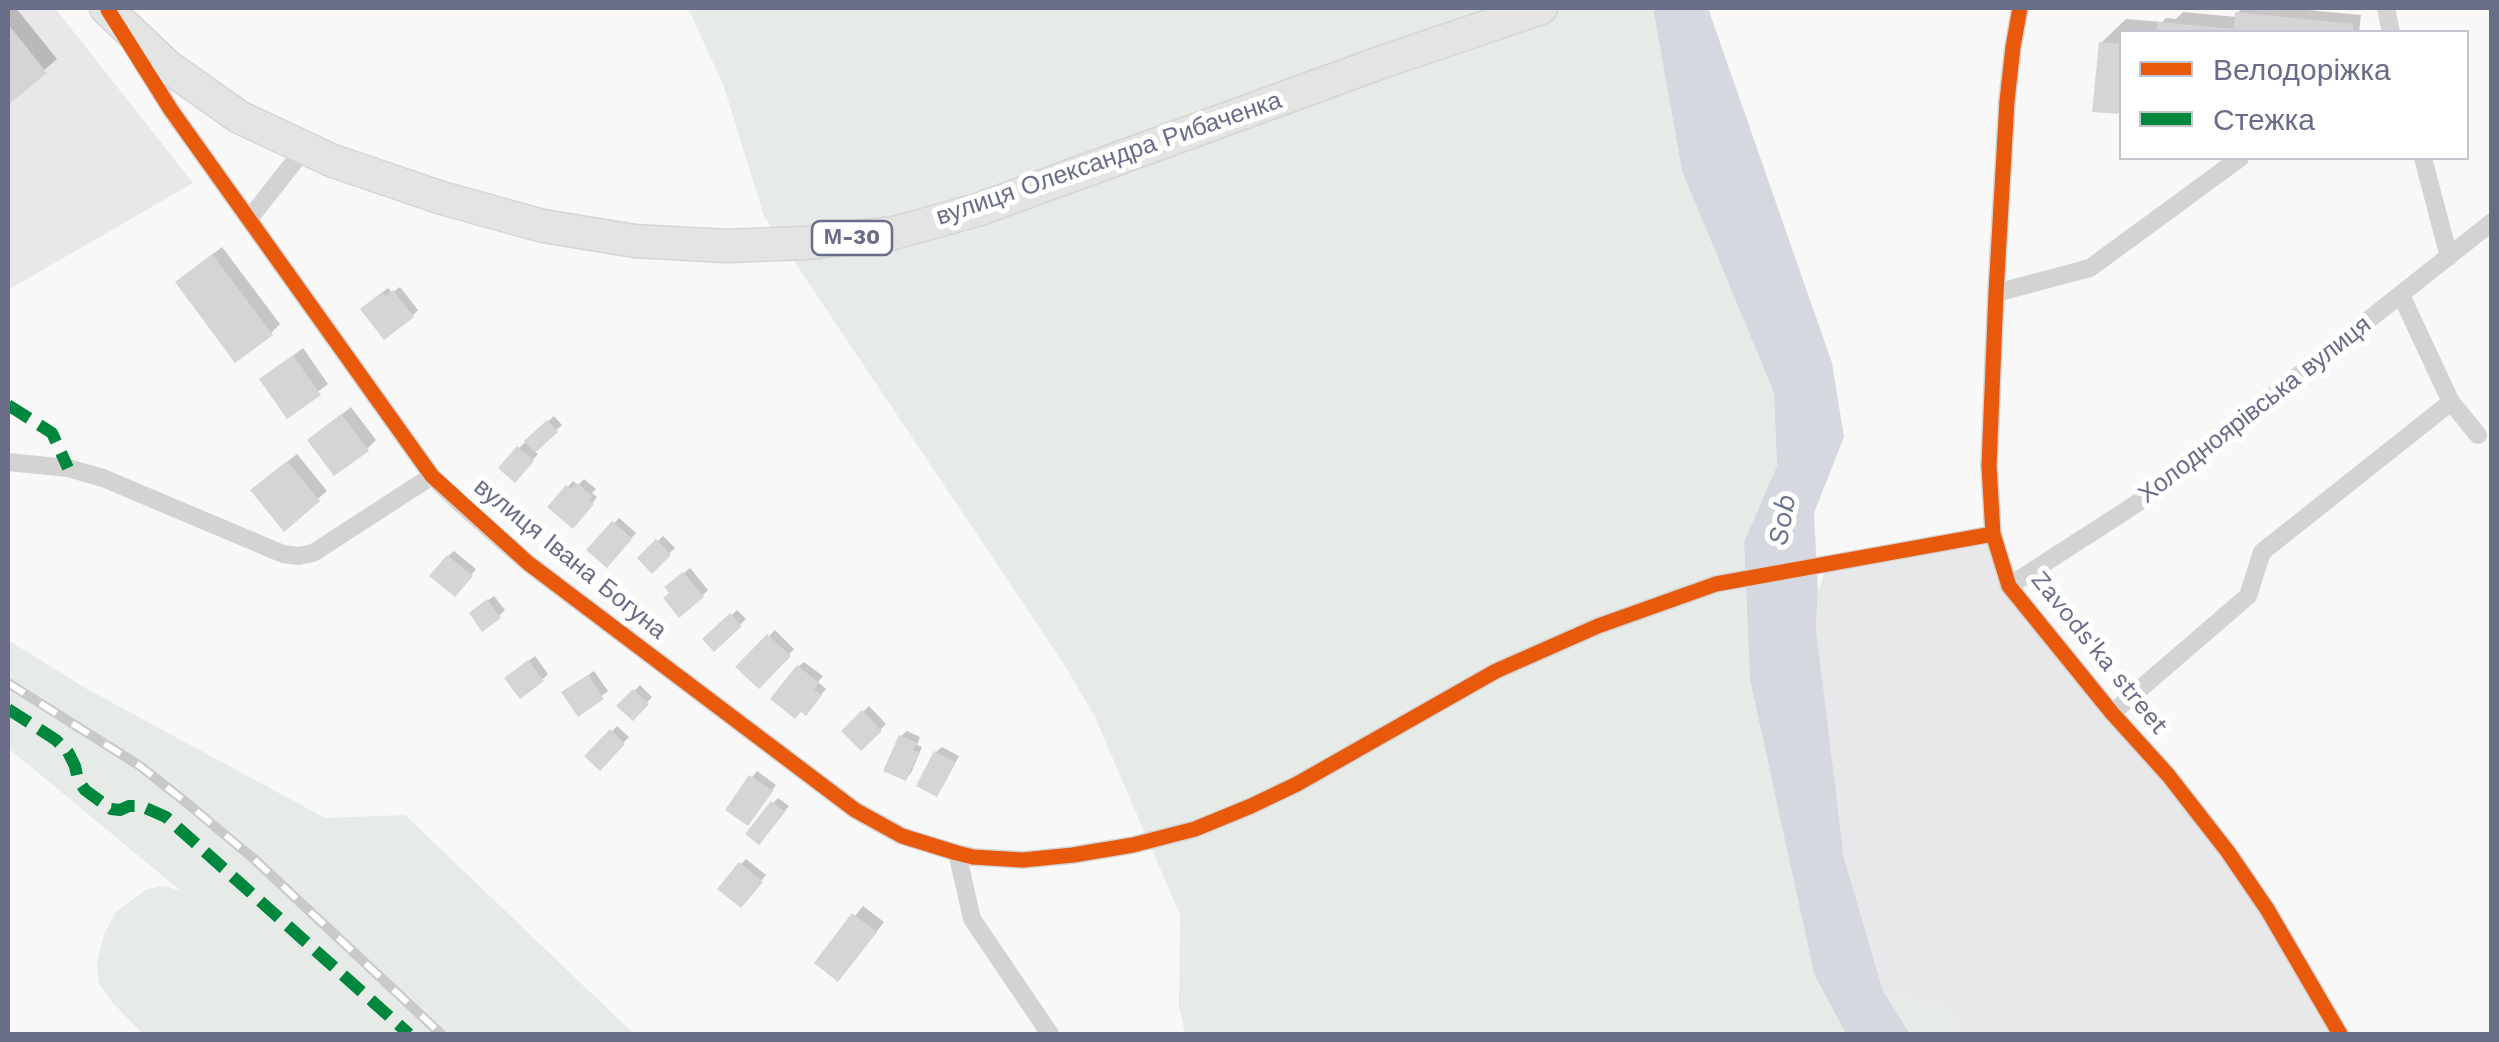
<!DOCTYPE html>
<html>
<head>
<meta charset="utf-8">
<style>
	body { margin:0 }
	#map { position:relative; width:2499px; height:1042px; overflow:hidden; background:#f8f8f8; font-family:"Work Sans",sans-serif }
	canvas { display:block }
	.frame { position:absolute; inset:0; border:10px solid #696d88; pointer-events:none }
	.legend { position:absolute; left:2119px; top:30px; width:350px; height:130px; box-sizing:border-box; background:#fff; border:2px solid #c3c5cf; margin:0; padding:12px 18px; list-style:none; font-size:30px; color:#696d88 }
	.legend li { display:flex; align-items:center; gap:20px; height:50px }
	.legend b { width:50px; border:2px solid #c3c5cf }
</style>
</head>
<body>
<div id="map">
<canvas width="2499" height="1042"></canvas>
<div class="frame"></div>
<ul class="legend">
<li><b style="height:12px;background:#e8590c"></b>Велодоріжка</li>
<li><b style="height:12px;background:#00873e"></b>Стежка</li>
</ul>
</div>
<script>
const context = document.querySelector('canvas').getContext('2d');
context.lineJoin = 'round';
function fill(path, color) { context.fillStyle = color; context.fill(path, 'evenodd'); }
const poly = rows => new Path2D(rows.map(r => 'M' + r).join(''));
function stroke(path, color, width, dash) { context.strokeStyle = color; context.lineWidth = width; context.lineCap = dash ? 'butt' : 'round'; context.setLineDash(dash || []); context.stroke(path); }
function label(font, color, halo, rows, align = 'center') {
  context.font = font + ' "Work Sans",sans-serif'; context.lineWidth = 10; context.setLineDash([]); context.textBaseline = 'middle'; context.strokeStyle = halo; context.fillStyle = color; for (const [text, x, y, turn = 0] of rows) {
    context.save(); context.translate(x, y); context.rotate((+turn || 0) * Math.PI / 180); context.textAlign = isNaN(turn) ? turn : align; if (halo) context.strokeText(text, 0, 0); context.fillText(text, 0, 0); context.restore();
  }
}
const built = poly([
	[8,8,55,8,193,183,8,290],
	[1993,534,2009,586,2228,852,2340,1034,1962,1034,1942,1000,1930,1005,1883,992,1844,858,1816,628,1818,592,1828,562]
]);
const green = poly([
	[688,8,1653,8,1682,171,1774,393,1777,466,1744,542,1750,680,1814,974,1846,1034,1185,1034,1179,1006,1180,915,1095,717,1067,669,764,216,724,87],
	[8,640,87,689,325,818,405,815,634,1034,143,1034,113,1003,99,984,97,963,104,934,116,912,147,889,164,886,181,891,8,748],
	[1883,992,1929,1005,1942,1000,1962,1034,1910,1034]
]);
const water = poly([
	[1653,8,1708,8,1832,363,1844,437,1814,513,1818,592,1816,628,1844,858,1883,991,1910,1034,1846,1034,1814,974,1750,680,1744,542,1777,466,1774,393,1682,171]
]);
const shadow = poly([
	[8,8,16,8,57,59,8,101],
	[2243,8,2286,8,2361,15,2359,32,2122,32,2122,112,2101,43,2126,19,2162,22,2166,18,2176,19,2183,12,2237,17,2237,13],
	[222,247,280,324,271,333,187,274],
	[400,287,418,310,412,316,369,303,388,288,392,293],
	[303,348,328,384,287,416,262,379],
	[351,407,376,440,367,449,319,432],
	[554,416,562,425,534,451,538,454,515,480,519,448],
	[297,454,327,491,284,528,262,482],
	[584,479,596,489,592,493,597,497,579,520,551,507,573,481,578,485],
	[619,518,636,533,607,565,590,550],
	[663,536,675,548,652,570,640,558],
	[454,551,476,569,460,588,448,556],
	[690,568,708,590,702,596,672,592,673,582],
	[494,596,505,610,499,616,477,608],
	[737,610,746,619,714,648,706,639],
	[775,630,794,649,759,686,739,667],
	[535,656,548,674,543,679,513,673],
	[804,662,823,676,818,682,826,689,811,707,798,667],
	[594,671,608,691,579,713,570,687],
	[640,685,652,697,633,718,620,706],
	[869,706,886,724,861,748,844,731],
	[617,726,629,737,600,767,588,756],
	[907,731,920,737,917,745,922,747,911,773,906,778,901,736],
	[942,747,959,756,942,788,919,785,936,752],
	[757,771,776,785,753,818,728,809],
	[778,798,789,806,764,836,773,803],
	[746,859,766,875,740,905,741,864],
	[863,906,884,922,847,970,817,963]
]);
const building = poly([
	[2235,12,2353,24,2353,32,2156,32,2158,22,2234,29],
	[8,24,47,73,8,105],
	[2099,42,2122,44,2122,114,2092,112],
	[212,254,273,335,235,363,175,282],
	[393,290,414,317,384,340,360,309,382,292,385,296],
	[293,355,321,395,287,419,259,379],
	[341,414,369,451,334,476,307,440],
	[547,420,558,432,535,453,524,441],
	[517,446,534,461,515,483,498,468],
	[287,461,320,501,284,532,250,490],
	[577,483,592,496,589,500,594,504,573,529,547,507,566,485,571,489],
	[612,521,632,539,607,568,586,550],
	[656,539,671,555,652,574,637,558],
	[447,555,473,576,455,597,429,576],
	[683,572,704,597,679,618,663,598,669,593,664,587],
	[487,599,501,618,482,632,469,613],
	[730,613,742,626,714,652,702,639],
	[767,634,791,656,759,689,735,667],
	[528,660,544,681,520,699,504,678],
	[797,665,819,683,814,689,822,695,806,716,801,712,795,719,770,699],
	[588,675,604,699,578,717,561,692],
	[633,689,649,704,633,721,616,706],
	[862,710,882,731,861,751,841,731],
	[610,729,625,744,600,771,584,756],
	[899,735,917,743,913,750,919,752,906,781,883,771],
	[934,751,955,762,937,797,916,786],
	[749,775,773,791,748,826,725,810],
	[771,801,785,812,759,845,745,834],
	[739,862,763,882,741,908,717,889],
	[852,913,877,932,838,982,814,963]
]);
const street = poly([
	[2020,8,2013,47,2007,101,1996,293,1989,466,1993,534,2009,586,2112,713,2168,775,2228,852,2267,909,2340,1034],
	[2386,8,2391,32],
	[132,47,171,110,432,476,462,505,528,563,855,810,902,836,957,853,973,857,1023,860,1073,855,1133,845,1195,829,1251,806,1297,784,1496,671,1598,626,1716,584,1993,534],
	[2423,158,2449,257],
	[249,219,305,148],
	[1996,293,2090,268,2240,158],
	[2401,295,2451,402,2478,435],
	[8,462,68,468,103,478,283,554,299,556,313,553,432,476],
	[2009,586,2136,504,2492,222],
	[2112,713,2248,596,2262,552,2451,402],
	[957,853,972,919,1050,1034]
]);
const highway = poly([
	[106,8,167,66,239,117,333,161,442,198,543,226,635,241,726,246,806,243,894,233,977,210,1385,61,1541,8]
]);
const rail = poly([
	[8,683,140,766,188,804,254,859,441,1034]
]);
const quiet = poly([
	[8,405,52,433,68,468],
	[8,709,56,740,68,752,75,766,78,780,85,790,111,809,120,810,129,806,141,806,166,817,409,1034]
]);
const cycleway = poly([
	[2020,8,2013,47,2007,101,1996,293,1989,466,1993,534,2009,586,2112,713,2168,775,2228,852,2267,909,2340,1034],
	[108,10,171,110,432,476,528,563,855,810,902,836,957,853,973,857,1023,860,1073,855,1133,845,1195,829,1251,806,1297,784,1496,671,1598,626,1716,584,1993,534]
]);
const shields = [
	[852,238,80]
];
const shieldNames = [
	["М-30",852,238]
];
const streetNames = [
	["вулиця Олександра Рибаченка",1109,159,-19],
	["Холодноярівська вулиця",2255,410,-38],
	["вулиця Івана Богуна",570,559,39],
	["Zavods'ka street",2099,653,51]
];
const waterNames = [
	["Sob",1783,520,-80]
];
fill(built, '#e8e8ea');
fill(green, '#e6ebe7');
fill(water, '#d5d8de');
fill(shadow, '#0003');
fill(building, '#d5d5d7');
stroke(highway, '#d5d5d6', 35);
stroke(street, '#d3d3d4', 18);
stroke(highway, '#e4e4e5', 32);
stroke(rail, '#c9c9cb', 10);
stroke(rail, '#fff', 6, [19]);
stroke(quiet, '#00873e', 12, [25, 12]);
stroke(cycleway, '#e8590c', 15);
for (const [x, y, w] of shields) { const box = new Path2D(); box.roundRect(x - w / 2, y - 17, w, 34, 8); context.fillStyle = '#fff'; context.fill(box); stroke(box, '#696d88', 2.5); }
label('bold 22px', '#696d88', null, shieldNames);
label('25px', '#696d88', '#fff', streetNames);
label('italic 28px', '#6a748a', '#fff', waterNames);
</script>
</body>
</html>
